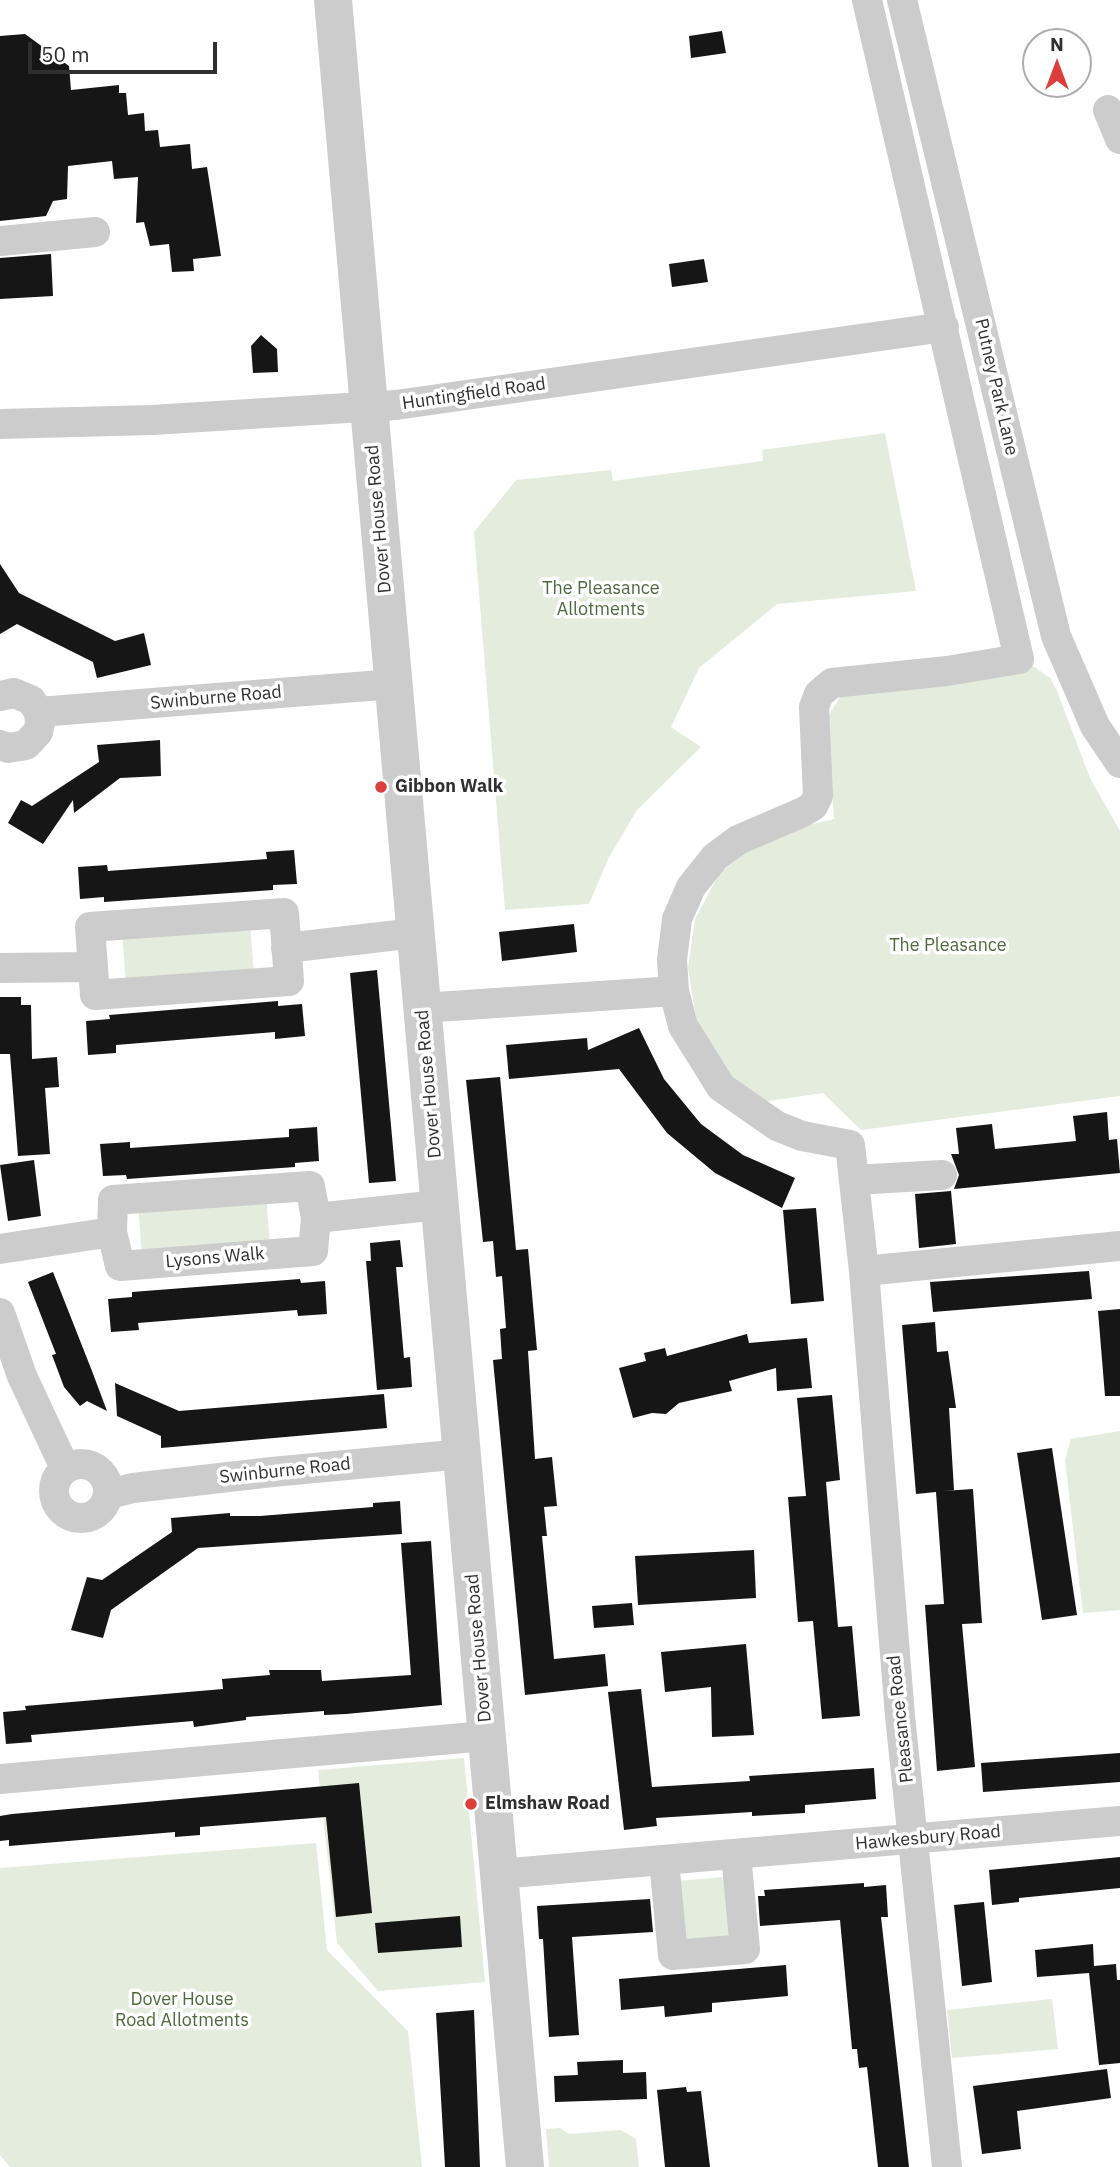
<!DOCTYPE html>
<html>
<head>
<meta charset="utf-8">
<style>
	body { margin:0 }
	#map { position:relative; width:1120px; height:2167px; overflow:hidden; background:#fff; font-family:"IBM Plex Sans",sans-serif }
	canvas { display:block }
	.north { position:absolute; left:1022px; top:28px; width:70px; height:70px; box-sizing:border-box; background:#fff; border:2px solid #acacac; border-radius:50%; rotate:0deg; font-size:19px; font-weight:700; line-height:28px; text-align:center; color:#2f2f2f }
	.north::after { content:''; display:block; margin:auto; width:24px; height:32px; background:#dc3e3b; clip-path:polygon(50% 0,100% 100%,50% 72%,0 100%) }
	.scale { position:absolute; left:28px; top:42px; width:189px; height:32px; box-sizing:border-box; border:4px solid #2f2f2f; border-top:0; padding-left:9px; font-size:21px; line-height:24px; white-space:nowrap; color:#2f2f2f; -webkit-text-stroke:5px #fff; paint-order:stroke }
</style>
</head>
<body>
<div id="map">
<canvas width="1120" height="2167"></canvas>
<div class="north">N</div>
<div class="scale">50 m</div>
</div>
<script>
const context = document.querySelector('canvas').getContext('2d');
context.lineJoin = 'round';
function fill(path, color) { context.fillStyle = color; context.fill(path, 'evenodd'); }
const poly = rows => new Path2D(rows.map(r => 'M' + r).join(''));
function stroke(path, color, width, dash) { context.strokeStyle = color; context.lineWidth = width; context.lineCap = dash ? 'butt' : 'round'; context.setLineDash(dash || []); context.stroke(path); }
function label(font, color, halo, rows, align = 'center') {
  context.font = font + ' "IBM Plex Sans",sans-serif'; context.lineWidth = 7; context.setLineDash([]); context.textBaseline = 'middle'; context.strokeStyle = halo; context.fillStyle = color; for (const [text, x, y, turn = 0] of rows) {
    context.save(); context.translate(x, y); context.rotate((+turn || 0) * Math.PI / 180); context.textAlign = isNaN(turn) ? turn : align; if (halo) context.strokeText(text, 0, 0); context.fillText(text, 0, 0); context.restore();
  }
}
const green = poly([
	[885,433,916,591,777,604,699,668,671,727,701,747,637,810,609,857,589,904,505,910,474,532,516,480,611,470,613,481,763,461,762,450],
	[1033,666,1050,678,1057,691,1090,778,1120,831,1120,1096,861,1130,823,1093,762,1102,725,1070,696,1018,688,968,695,919,719,874,748,850,786,830,834,819,827,718,843,692,967,678],
	[250,923,254,974,126,983,122,932],
	[266,1194,270,1245,142,1255,138,1204],
	[1120,1431,1120,1610,1083,1613,1065,1460,1071,1439],
	[464,1758,485,1982,378,1991,337,1943,318,1770],
	[316,1843,327,1950,408,2031,422,2167,10,2167,0,2155,0,1868],
	[724,1877,732,1939,686,1943,677,1881],
	[1052,1999,1058,2049,952,2058,947,2010],
	[560,2128,569,2134,621,2130,636,2139,639,2167,549,2167,546,2129]
]);
const building = poly([
	[722,31,726,53,691,58,689,36],
	[25,34,69,66,71,90,119,85,119,93,126,93,128,115,144,113,145,131,158,130,160,147,190,144,192,169,207,167,221,256,193,259,194,271,172,272,169,244,150,246,144,222,136,223,138,177,114,179,112,161,68,166,67,199,53,201,46,216,0,221,0,36],
	[51,254,53,296,0,299,0,258],
	[704,259,708,282,672,287,669,264],
	[261,335,277,349,278,372,253,373,251,346],
	[0,564,19,593,115,641,144,633,151,665,97,678,93,662,17,624,0,634],
	[160,740,161,776,120,778,74,813,73,800,43,844,8,823,21,800,32,806,99,762,97,745],
	[294,850,297,884,273,885,273,890,104,902,104,897,80,899,78,867,107,865,108,871,267,859,266,852],
	[574,924,577,952,502,961,499,932],
	[377,970,396,1181,369,1183,350,973],
	[0,997,21,997,21,1005,31,1005,32,1059,57,1057,59,1087,45,1088,50,1154,18,1156,10,1054,0,1054],
	[278,1001,278,1006,302,1004,305,1036,275,1039,275,1032,116,1045,116,1053,88,1055,86,1021,110,1019,109,1015],
	[639,1028,664,1079,701,1124,743,1155,795,1178,782,1208,715,1173,667,1133,619,1069,509,1079,506,1045,587,1038,588,1050],
	[500,1077,516,1250,528,1249,537,1350,528,1351,535,1459,552,1457,557,1506,544,1507,547,1536,542,1536,554,1659,605,1654,608,1686,525,1695,493,1360,502,1359,500,1329,506,1328,502,1276,496,1277,493,1241,483,1242,466,1080],
	[1107,1112,1109,1140,1117,1139,1120,1173,954,1189,959,1175,951,1154,959,1154,956,1128,992,1124,995,1149,1076,1141,1073,1116],
	[317,1127,319,1161,295,1163,295,1167,127,1179,126,1175,103,1176,100,1144,130,1142,130,1148,289,1137,289,1129],
	[34,1160,41,1216,8,1221,0,1165],
	[951,1191,956,1244,919,1248,915,1194],
	[816,1208,824,1301,791,1304,783,1210],
	[400,1240,403,1267,396,1267,404,1358,410,1357,412,1387,377,1390,366,1261,371,1261,370,1243],
	[1089,1271,1092,1299,933,1312,930,1282],
	[53,1272,92,1371,107,1411,87,1401,80,1406,64,1387,52,1355,56,1354,28,1282],
	[300,1279,301,1283,325,1281,327,1314,298,1316,297,1310,138,1323,139,1330,111,1332,108,1299,132,1297,132,1292],
	[1120,1309,1120,1396,1105,1396,1098,1311],
	[935,1322,937,1352,948,1351,956,1408,949,1408,954,1490,943,1491,973,1489,982,1623,962,1624,975,1767,937,1771,925,1605,944,1604,936,1492,916,1494,902,1325],
	[747,1334,749,1343,807,1338,812,1388,777,1391,776,1368,729,1381,732,1391,679,1403,666,1414,652,1413,633,1418,619,1368,646,1361,644,1353,665,1348,667,1356],
	[115,1383,179,1411,384,1394,387,1428,161,1448,161,1436,117,1416],
	[832,1395,840,1480,826,1482,832,1556,838,1627,852,1626,860,1716,822,1719,813,1621,798,1622,788,1497,806,1496,797,1398],
	[1052,1448,1077,1615,1042,1620,1017,1453],
	[400,1501,402,1534,198,1548,111,1610,103,1638,71,1630,87,1577,102,1580,172,1532,171,1518,230,1513,230,1516,260,1516,373,1507,373,1503],
	[431,1541,442,1705,346,1714,324,1715,324,1711,246,1717,246,1720,194,1727,193,1721,31,1735,32,1742,6,1744,3,1712,26,1710,25,1706,223,1689,222,1679,270,1675,269,1670,321,1670,322,1681,411,1675,401,1543],
	[754,1550,756,1598,638,1605,635,1556],
	[632,1603,634,1625,594,1628,592,1606],
	[746,1644,754,1735,712,1737,711,1687,665,1692,661,1652],
	[641,1689,652,1787,750,1781,749,1776,874,1768,876,1799,805,1805,805,1813,752,1816,752,1812,656,1818,657,1826,624,1830,608,1692],
	[1120,1753,1120,1782,983,1792,981,1763],
	[359,1783,372,1913,336,1917,326,1817,200,1827,200,1835,175,1837,175,1832,9,1846,9,1840,0,1841,0,1816,12,1814],
	[1120,1857,1120,1888,1019,1898,1019,1902,992,1905,989,1870],
	[864,1883,864,1887,886,1885,888,1917,881,1917,909,2167,878,2167,867,2067,859,2068,857,2049,852,2049,840,1920,760,1926,758,1896,765,1896,764,1890],
	[650,1899,653,1932,572,1937,579,2035,549,2037,543,1939,539,1939,537,1906],
	[984,1902,992,1982,962,1986,954,1905],
	[460,1916,462,1947,378,1953,375,1923],
	[1093,1944,1094,1966,1116,1964,1117,1980,1120,1980,1120,2063,1099,2065,1089,1973,1037,1977,1035,1950],
	[786,1965,788,1996,712,2003,712,2012,665,2017,664,2006,621,2010,619,1979],
	[474,2010,480,2167,445,2167,436,2013],
	[623,2060,623,2073,646,2072,647,2099,555,2102,554,2076,578,2075,577,2062],
	[1107,2069,1111,2098,1017,2111,1021,2149,982,2154,973,2086],
	[686,2087,687,2092,701,2091,710,2167,665,2167,657,2090]
]);
const minor = poly([
	[902,0,1056,636,1095,726,1120,763],
	[1108,110,1120,139],
	[0,241,95,232],
	[0,424,152,420,396,405,944,327],
	[0,696,14,693,31,700,39,712,40,723,38,732,26,745,8,748,0,745],
	[39,712,394,684],
	[284,913,289,981,95,995,90,927,284,913],
	[286,948,415,933],
	[0,968,93,967],
	[674,991,672,960,677,919,691,887,715,857,738,840,803,812,813,806,818,796,814,707,819,694,832,683,947,671,1019,659,867,0],
	[422,1008,674,991,683,1026,721,1087,777,1126,802,1136,850,1145,864,1271,1120,1246],
	[854,1180,942,1175],
	[310,1186,316,1218,313,1251,120,1266,112,1232,113,1200,310,1186],
	[316,1218,439,1205],
	[0,1249,112,1232],
	[864,1271,900,1716,947,2167],
	[0,1313,22,1376,65,1468],
	'54 1491a27 27 0 1 1 54 0a27 27 0 1 1-54 0Z',
	[109,1494,133,1488,272,1472,463,1454],
	[0,1779,486,1736],
	[664,1861,673,1955,745,1949,736,1855],
	[499,1874,1120,1821]
]);
const tertiary = poly([
	[333,0,525,2167]
]);
const markers = [
	[381,787,7,"#dc3e3b"],
	[471,1804,7,"#dc3e3b"]
];
const streetNames = [
	["Putney Park Lane",996,387,77],
	["Huntingfield Road",474,394,-8],
	["Dover House Road",379,519,-95],
	["Swinburne Road",216,698,-5],
	["Dover House Road",429,1084,-95],
	["Lysons Walk",215,1258,-5],
	["Swinburne Road",285,1471,-6],
	["Dover House Road",479,1648,-95],
	["Pleasance Road",901,1719,-96],
	["Hawkesbury Road",928,1838,-5]
];
const parkNames = [
	["The Pleasance",601,589],
	["Allotments",601,610],
	["The Pleasance",948,946],
	["Dover House",182,2000],
	["Road Allotments",182,2021]
];
const poiNames = [
	["Gibbon Walk",395,787],
	["Elmshaw Road",485,1804]
];
fill(green, '#e4ecde');
fill(building, '#161616');
stroke(minor, '#ccc', 30);
stroke(tertiary, '#ccc', 38);
for (const [x, y, r, color] of markers) { const dot = new Path2D(); dot.arc(x, y, r, 0, 2 * Math.PI); context.fillStyle = color; context.fill(dot); stroke(dot, '#fff', 2.5); }
label('18px', '#2f2f2f', '#fff', streetNames);
label('18px', '#4f693f', '#fff', parkNames);
label('bold 18px', '#2f2f2f', '#fff', poiNames, 'left');
</script>
</body>
</html>
